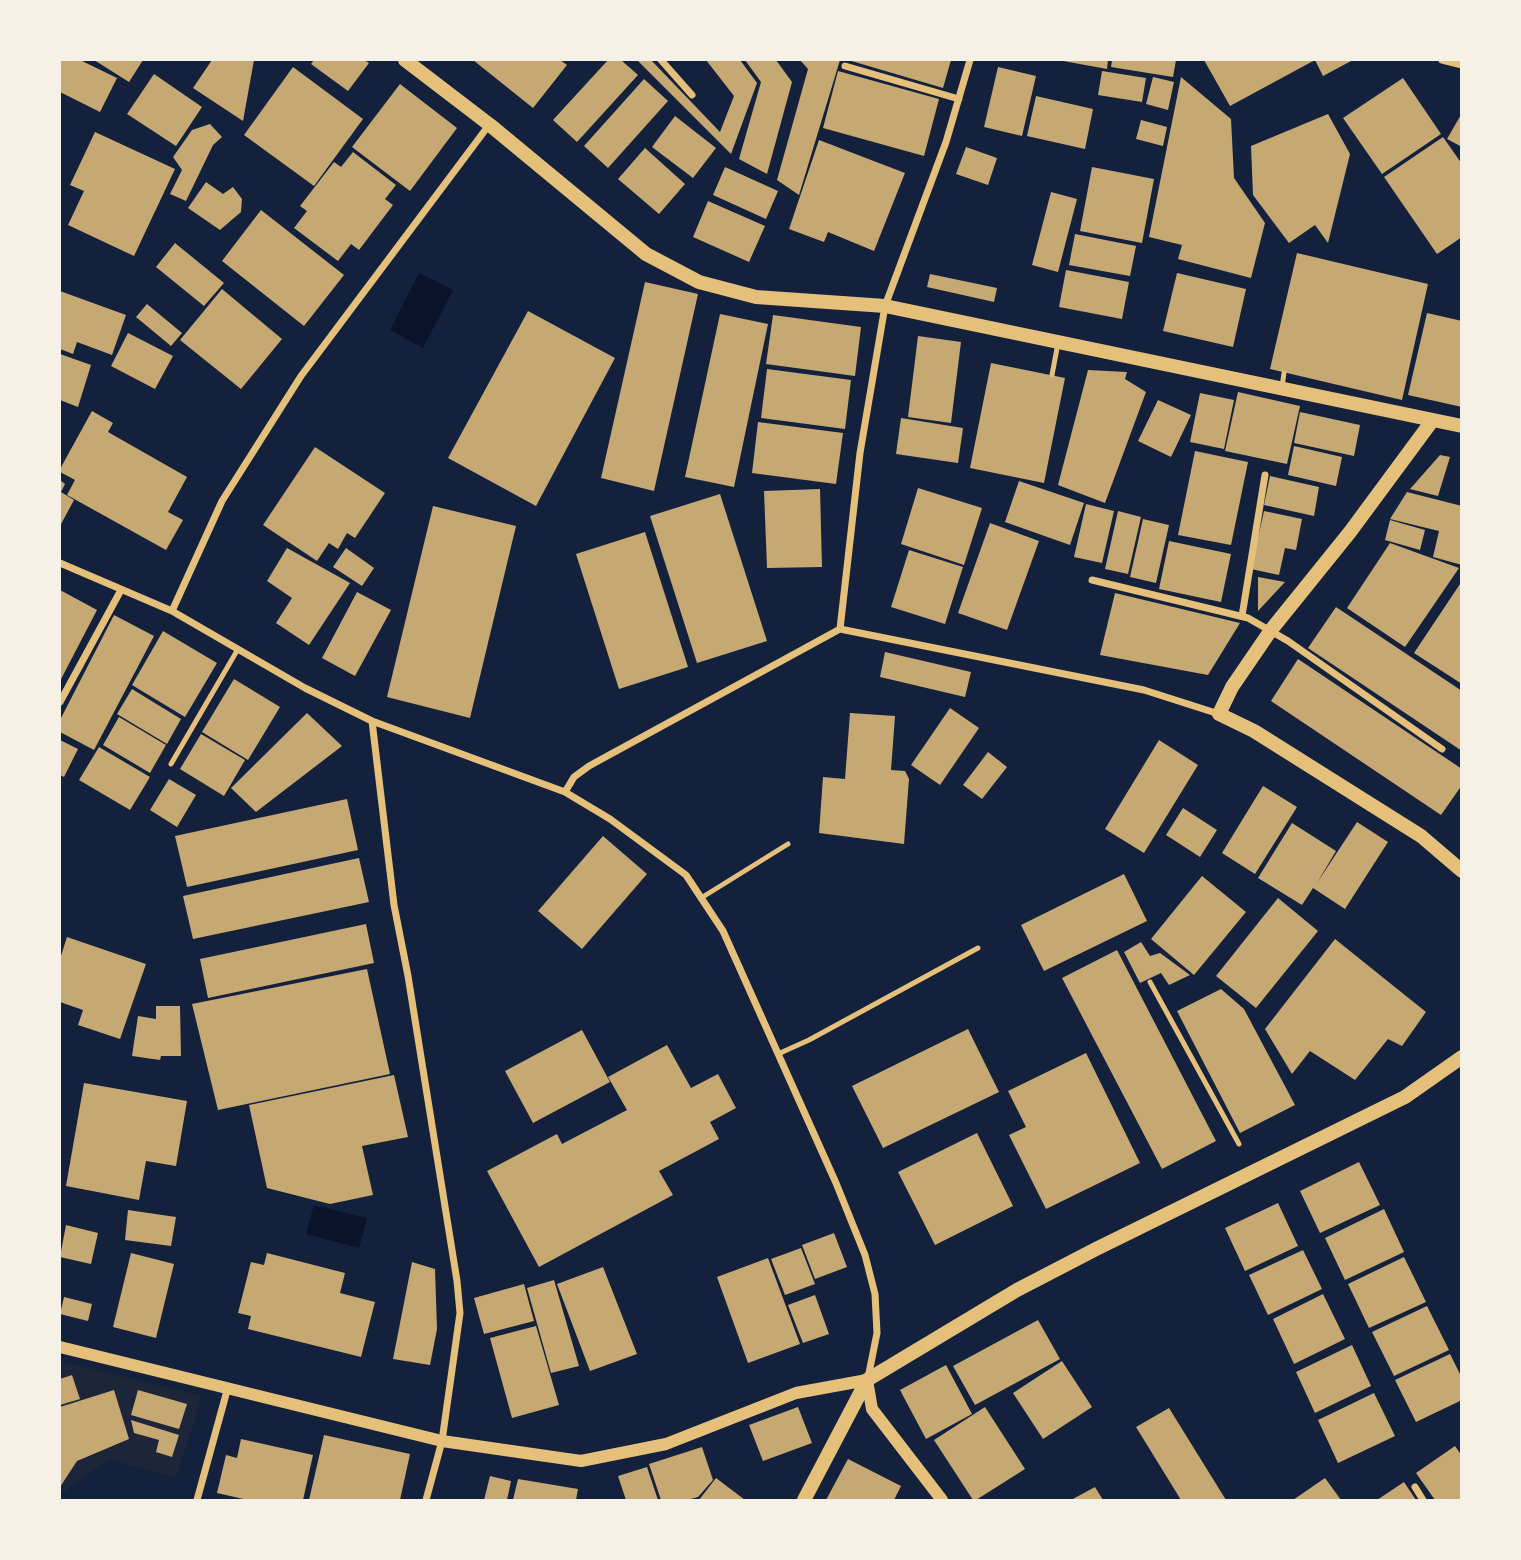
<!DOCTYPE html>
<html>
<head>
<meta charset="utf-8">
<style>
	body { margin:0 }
	#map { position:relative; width:1521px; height:1560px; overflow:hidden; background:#14213d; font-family:"PT Sans Narrow",sans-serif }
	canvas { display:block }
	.frame { position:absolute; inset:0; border:61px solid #f6f1e7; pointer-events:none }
</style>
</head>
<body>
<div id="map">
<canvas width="1521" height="1560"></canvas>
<div class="frame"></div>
</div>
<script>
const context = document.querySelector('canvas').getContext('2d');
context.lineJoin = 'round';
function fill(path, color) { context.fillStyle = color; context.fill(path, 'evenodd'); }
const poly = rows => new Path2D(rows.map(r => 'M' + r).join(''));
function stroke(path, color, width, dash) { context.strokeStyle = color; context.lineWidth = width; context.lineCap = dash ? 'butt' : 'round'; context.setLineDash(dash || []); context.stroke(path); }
const green = poly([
	[60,1361,202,1396,176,1478,109,1459,60,1495]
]);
const water = poly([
	[419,273,453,290,423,348,390,330],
	[314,1205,367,1218,359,1248,306,1234]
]);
const building = poly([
	[60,60,80,60,117,78,100,112,60,92],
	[94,60,143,60,129,82],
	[212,60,254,60,243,121,193,88],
	[314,60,364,60,369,63,348,91,311,64],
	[473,60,560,60,567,65,533,108],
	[608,60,621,60,638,75,577,142,553,120],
	[637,60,651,60,720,132,734,96,706,60,740,60,757,83,731,154],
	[745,60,776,60,792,82,767,174,739,159,761,82],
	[800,60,840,60,799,195,777,180,808,69],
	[848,60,951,60,943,88],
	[1058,60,1108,60,1107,69],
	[1112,60,1176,60,1173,77,1111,67],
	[1204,60,1353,60,1323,76,1315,60,1230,106],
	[293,67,363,119,314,186,244,135],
	[998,67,1036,76,1022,136,984,127],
	[838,71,939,99,924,156,823,128],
	[1102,71,1146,78,1142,102,1098,95],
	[154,74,202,107,176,146,127,114],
	[1153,77,1174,82,1168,110,1146,104],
	[1181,77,1231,119,1234,178,1265,223,1251,278,1178,259,1182,245,1149,237],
	[1403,78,1441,134,1382,174,1343,118],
	[644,79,668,101,608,168,584,146],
	[400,84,457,128,410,191,352,147],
	[1036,96,1093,109,1085,149,1027,136],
	[1462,113,1462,147,1447,139],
	[1328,114,1350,154,1328,243,1315,225,1289,243,1253,195,1251,146],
	[675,116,716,148,693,178,652,147],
	[1141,120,1167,127,1163,146,1136,139],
	[210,124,222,137,213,145,186,201,170,194,182,170,173,157,192,130],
	[95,132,175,169,134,256,68,225,84,191,70,185],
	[1443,137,1462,164,1462,237,1437,254,1384,177],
	[819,140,905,173,874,251,828,232,824,242,789,229],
	[966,147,997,158,988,185,956,174],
	[645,148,685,184,659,214,618,179],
	[353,152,396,185,385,199,393,205,359,250,351,244,338,261,294,228,307,211,300,206,334,162,341,167],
	[725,167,778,191,766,219,713,195],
	[1092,167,1154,179,1142,243,1080,231],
	[206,182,223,194,233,187,242,199,241,212,220,230,188,208],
	[1051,192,1077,199,1058,272,1032,265],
	[708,201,765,226,749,262,693,237],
	[261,210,344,275,304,326,222,261],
	[1075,234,1136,246,1130,276,1069,265],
	[175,243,224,283,204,306,156,267],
	[1297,253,1428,284,1402,400,1270,369],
	[1066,270,1129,282,1122,319,1059,307],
	[1177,273,1246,289,1233,347,1163,331],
	[930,274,997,288,994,302,927,287],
	[645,282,698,294,654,491,601,478],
	[222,289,282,339,241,389,180,340],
	[60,291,126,315,112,355,77,342,73,354,60,349],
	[147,304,182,333,171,346,136,317],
	[528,311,615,358,536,506,448,458],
	[1427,313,1462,321,1462,407,1408,395],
	[720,314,768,324,734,487,685,477],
	[773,315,861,327,855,376,766,364],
	[128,333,173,356,155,389,111,366],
	[918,336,961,342,951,423,908,417],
	[60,354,91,365,78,407,60,400],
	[991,363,1065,378,1044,483,970,468],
	[767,369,851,380,845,429,761,418],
	[1088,370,1127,372,1125,379,1146,392,1105,503,1058,485],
	[1238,392,1300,406,1287,464,1225,451],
	[1200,393,1234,400,1224,449,1190,442],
	[1158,400,1191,415,1171,457,1138,441],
	[92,411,113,423,108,432,187,477,168,512,183,520,166,550,67,495,75,480,60,472,60,469],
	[1300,412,1360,425,1354,456,1294,443],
	[901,418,963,428,958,463,896,454],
	[758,422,843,433,836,484,752,473],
	[1294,446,1342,457,1336,486,1288,475],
	[315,447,385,493,355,538,347,533,338,549,329,543,317,561,263,525],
	[1195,451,1248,462,1231,545,1178,535],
	[1440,455,1450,457,1438,496,1410,489],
	[1270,476,1319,487,1314,516,1264,505],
	[60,480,65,484,61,492,74,500,60,526],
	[1019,481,1084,503,1070,545,1005,522],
	[918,488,982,508,964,565,901,544],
	[820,489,822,567,767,568,764,491],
	[1407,492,1462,506,1462,565,1433,557,1439,531,1390,519],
	[720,494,767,641,697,663,650,516],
	[1086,504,1114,511,1102,563,1074,557],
	[433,506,516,526,470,718,387,697],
	[1118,511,1141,517,1128,574,1105,569],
	[1264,511,1302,519,1296,550,1285,548,1279,575,1251,569],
	[1143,519,1169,525,1156,583,1130,577],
	[1390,520,1425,530,1420,550,1385,540],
	[990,523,1039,541,1007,630,958,613],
	[645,532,688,667,619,689,576,554],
	[1169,541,1231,554,1221,602,1159,589],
	[1390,543,1459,568,1405,647,1347,608],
	[287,548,350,583,309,645,276,623,292,598,267,581],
	[346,548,374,568,362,586,333,567],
	[909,550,963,567,945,624,891,607],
	[1258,577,1285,582,1258,611],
	[1462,581,1462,684,1414,653],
	[60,590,97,610,60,681],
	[357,592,391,610,355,676,322,658],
	[1115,593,1240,623,1208,675,1100,655],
	[1336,607,1462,691,1462,751,1308,648],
	[114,615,154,636,94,750,60,732,60,720],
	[163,631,217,663,185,717,132,685],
	[885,652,971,672,965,697,880,677],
	[1298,659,1462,769,1462,785,1441,815,1271,701],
	[234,679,280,707,248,760,202,732],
	[132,689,181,719,167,744,117,714],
	[950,708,979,728,940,785,911,765],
	[307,713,342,746,256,812,231,788],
	[850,713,895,716,891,770,905,771,909,779,904,844,819,833,823,777,845,779],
	[119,717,166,745,150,773,103,745],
	[201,734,245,760,224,796,180,769],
	[60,740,78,749,64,777,60,775],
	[1159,740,1198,765,1144,853,1105,829],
	[99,747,150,777,130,810,79,780],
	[988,752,1007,767,982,799,963,785],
	[169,779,196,795,177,827,150,810],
	[1263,786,1297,807,1255,874,1222,853],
	[347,799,358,850,187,887,175,836],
	[1183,808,1217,830,1200,857,1166,835],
	[1357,822,1388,842,1345,909,1313,888,1302,905,1258,878,1292,823,1336,851,1317,883],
	[603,836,647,874,582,949,538,911],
	[359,858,369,902,193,939,183,896],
	[1124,874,1147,921,1044,971,1021,925],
	[1202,876,1246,912,1194,975,1151,939],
	[1278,898,1318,931,1256,1008,1216,976],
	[366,924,374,963,208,998,200,959],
	[67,937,146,964,120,1039,78,1025,83,1010,60,1002,60,959],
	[1335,939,1426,1012,1402,1046,1388,1039,1355,1080,1310,1051,1292,1074,1265,1029],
	[1141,942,1150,956,1160,953,1190,975,1169,985,1161,973,1140,983,1124,952],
	[1117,950,1216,1141,1162,1169,1062,978],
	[367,969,390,1074,218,1110,192,1004],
	[1221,989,1244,1009,1295,1105,1240,1133,1177,1011],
	[156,1006,180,1006,181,1056,161,1056,160,1060,132,1056,138,1016,156,1019],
	[968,1029,999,1092,883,1148,852,1086],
	[582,1030,610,1082,533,1123,505,1071],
	[667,1045,691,1088,718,1074,736,1108,710,1122,719,1139,659,1171,673,1195,539,1267,487,1171,557,1134,562,1144,627,1110,608,1077],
	[1086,1053,1140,1163,1046,1209,1009,1135,1026,1127,1008,1091],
	[394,1075,408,1137,362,1146,373,1195,330,1204,267,1188,249,1105],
	[84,1083,187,1101,176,1166,146,1161,139,1200,66,1186],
	[977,1133,1013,1206,935,1245,898,1172],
	[1359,1162,1380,1205,1320,1233,1300,1191],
	[1278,1203,1298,1246,1245,1271,1225,1228],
	[1384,1209,1404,1252,1345,1280,1325,1238],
	[128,1210,176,1217,171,1246,125,1240],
	[66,1225,98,1233,91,1264,60,1257],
	[834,1233,847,1267,815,1279,802,1245],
	[801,1248,815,1284,785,1295,771,1259],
	[1303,1250,1322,1289,1268,1315,1249,1275],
	[131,1253,174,1264,156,1338,113,1327],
	[267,1253,345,1273,340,1293,375,1302,361,1357,248,1329,251,1316,238,1313,251,1262,264,1265],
	[1404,1257,1426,1302,1369,1328,1348,1284],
	[768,1258,800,1344,748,1363,717,1277],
	[412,1262,435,1269,437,1329,430,1365,393,1359],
	[603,1267,637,1354,590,1371,557,1284],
	[554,1280,579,1366,551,1373,527,1288],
	[524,1284,534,1321,484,1334,474,1298],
	[1323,1294,1345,1339,1294,1364,1273,1319],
	[815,1295,829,1334,803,1343,788,1305],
	[64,1297,92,1304,88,1321,60,1314],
	[1427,1306,1449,1350,1394,1376,1372,1332],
	[1038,1320,1060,1359,975,1405,953,1366],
	[536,1326,559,1405,512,1418,490,1338],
	[1352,1345,1371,1386,1315,1413,1296,1372],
	[1450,1354,1462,1378,1462,1400,1416,1422,1395,1380],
	[1062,1361,1092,1407,1043,1439,1013,1393],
	[946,1365,972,1414,926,1439,900,1390],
	[72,1375,80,1399,60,1405,60,1379],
	[114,1390,129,1439,77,1461,60,1487,60,1407],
	[138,1390,187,1404,179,1429,131,1415],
	[1374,1393,1395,1436,1338,1463,1318,1420],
	[798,1407,812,1443,763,1461,749,1425],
	[985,1407,1025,1469,976,1500,973,1500,934,1440],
	[1169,1408,1226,1500,1181,1500,1136,1427],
	[131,1420,179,1435,172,1457,156,1452,159,1440,134,1433],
	[324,1435,410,1454,400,1500,309,1500],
	[241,1439,313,1455,303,1500,248,1500,217,1493,226,1455,237,1458],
	[1455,1446,1462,1456,1462,1500,1435,1500,1416,1473],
	[702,1447,713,1480,698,1497,687,1500,661,1500,649,1464],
	[848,1459,901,1486,894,1500,826,1500],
	[647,1467,658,1500,626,1500,618,1476],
	[490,1476,511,1481,507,1500,484,1500],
	[716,1478,745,1500,699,1500],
	[1325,1478,1341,1500,1293,1500],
	[518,1479,578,1489,576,1500,513,1500],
	[1404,1482,1416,1500,1377,1500],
	[1095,1487,1103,1500,1071,1500]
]);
const service = poly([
	[1052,375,1058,343],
	[1282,387,1284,373],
	[171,764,238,649],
	[701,898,788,844],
	[1150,982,1239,1144],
	[778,1054,809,1040,978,948]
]);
const minor = poly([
	[661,60,692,95],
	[1442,60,1462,65],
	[845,66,959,99],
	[60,563,172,611,305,688,372,721,565,792,610,819,686,875,723,931,836,1183,865,1255,875,1294,877,1333,868,1378],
	[1092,580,1248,618,1288,641,1442,749],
	[172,611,222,501,301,376,489,125],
	[1242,616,1265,475],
	[840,629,860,453,885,306,946,142,970,60],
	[60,702,121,590],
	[372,721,394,905,408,976,457,1281,460,1313,442,1441,426,1500],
	[565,792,574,777,589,766,840,629,1144,690,1219,714],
	[1415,1487,1423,1500],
	[197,1500,228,1387]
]);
const tertiary = poly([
	[60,1347,442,1441,581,1461,666,1444,796,1393,867,1380,872,1409,942,1500]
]);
const secondary = poly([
	[405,60,490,125,646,254,699,282,756,297,885,306,1462,426],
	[1432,421,1350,532,1271,630,1232,687,1219,714,1254,731,1421,836,1462,871],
	[804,1500,867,1380,1017,1290,1096,1249,1405,1097,1462,1057]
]);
fill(green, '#1d2539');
fill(water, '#0b132b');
fill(building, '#c6a872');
stroke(service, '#e5c07b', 5);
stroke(minor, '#e5c07b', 7);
stroke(tertiary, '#e5c07b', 12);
stroke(secondary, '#e5c07b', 14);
</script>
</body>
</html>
